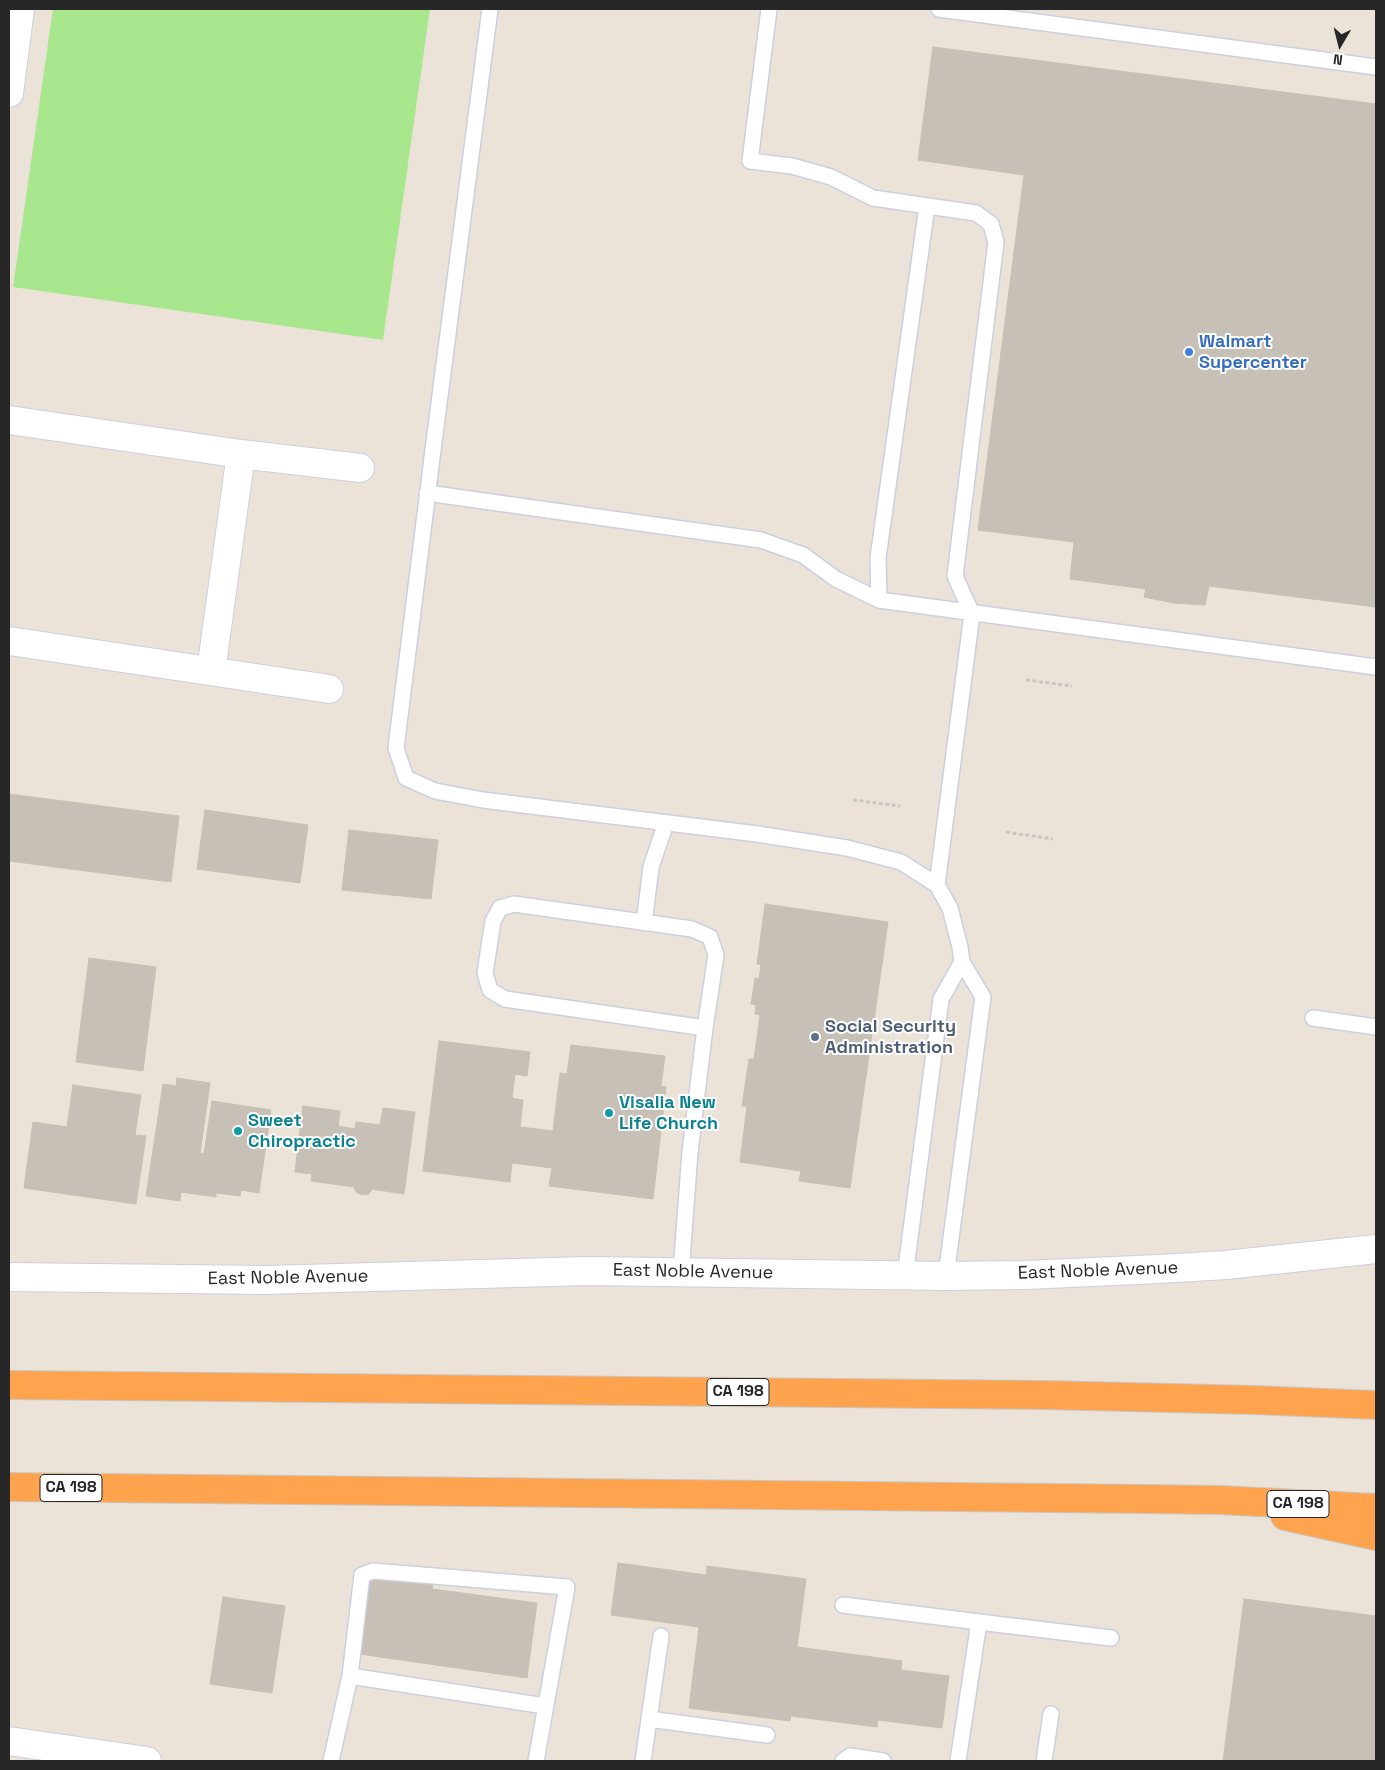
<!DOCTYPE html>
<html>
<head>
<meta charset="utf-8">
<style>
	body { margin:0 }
	#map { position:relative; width:1385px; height:1770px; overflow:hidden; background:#ebe3d7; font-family:"Space Grotesk",sans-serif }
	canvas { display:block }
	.frame { position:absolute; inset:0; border:10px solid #272727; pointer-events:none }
	.north { position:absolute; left:1315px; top:20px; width:50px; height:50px; -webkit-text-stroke:4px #fff; paint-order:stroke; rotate:188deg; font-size:14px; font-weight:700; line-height:20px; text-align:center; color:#272727 }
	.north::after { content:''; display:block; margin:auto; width:18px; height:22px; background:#272727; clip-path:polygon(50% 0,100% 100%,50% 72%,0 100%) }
</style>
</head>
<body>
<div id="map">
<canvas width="1385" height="1770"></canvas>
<div class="frame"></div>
<div class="north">N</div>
</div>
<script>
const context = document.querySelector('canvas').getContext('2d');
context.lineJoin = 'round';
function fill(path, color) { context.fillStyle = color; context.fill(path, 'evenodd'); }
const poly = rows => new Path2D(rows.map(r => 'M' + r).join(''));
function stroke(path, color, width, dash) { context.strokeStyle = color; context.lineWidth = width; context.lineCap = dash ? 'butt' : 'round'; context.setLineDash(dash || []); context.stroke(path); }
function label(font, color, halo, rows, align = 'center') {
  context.font = font + ' "Space Grotesk",sans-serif'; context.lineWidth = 4; context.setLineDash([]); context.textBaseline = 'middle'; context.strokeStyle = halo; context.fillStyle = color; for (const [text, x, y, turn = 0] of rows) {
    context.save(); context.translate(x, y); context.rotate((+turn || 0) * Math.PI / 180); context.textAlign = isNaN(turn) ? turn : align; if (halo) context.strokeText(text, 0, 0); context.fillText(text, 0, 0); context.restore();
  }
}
const green = poly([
	[53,9,430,9,383,340,13,287]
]);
const building = poly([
	[933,47,1376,104,1376,607,1209,586,1205,605,1174,603,1144,597,1146,589,1070,579,1074,542,978,530,1024,175,918,160,933,47],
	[9,794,179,816,171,882,9,861,9,794],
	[205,810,308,825,300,883,197,869,205,810],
	[349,830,438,840,431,899,342,890,349,830],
	[765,904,888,922,850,1188,799,1181,801,1171,740,1162,747,1106,742,1106,749,1059,754,1059,760,1015,755,1014,756,1005,751,1004,755,978,759,979,761,965,757,964,765,904],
	[89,958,156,967,143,1071,76,1062,89,958],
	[439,1041,530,1052,527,1076,515,1074,512,1098,523,1100,520,1127,553,1131,560,1073,567,1074,571,1045,665,1056,661,1086,666,1087,653,1199,549,1186,552,1168,512,1163,510,1182,423,1171,439,1041],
	[177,1078,210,1083,200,1153,204,1154,212,1101,271,1110,259,1193,241,1190,240,1196,216,1193,216,1197,181,1192,180,1201,146,1196,163,1084,176,1086,177,1078],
	[73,1085,141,1095,135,1135,146,1136,136,1204,24,1188,33,1122,67,1127,73,1085],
	[303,1106,340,1111,338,1126,355,1129,356,1122,380,1125,383,1108,415,1112,404,1194,372,1189,369,1194,362,1195,356,1192,354,1187,311,1181,312,1174,295,1172,303,1106],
	[618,1563,706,1575,707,1566,806,1579,797,1647,902,1661,901,1670,949,1676,942,1728,878,1720,877,1727,791,1716,790,1721,689,1708,699,1627,611,1615,618,1563],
	[371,1571,434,1580,432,1589,537,1603,527,1678,359,1654,371,1571],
	[223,1597,285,1606,272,1693,210,1684,223,1597],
	[1244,1599,1376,1616,1376,1761,1223,1761,1244,1599]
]);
const path = poly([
	[1026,680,1072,686],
	[853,800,900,806],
	[1006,832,1053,839]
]);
const lane = poly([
	[490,9,434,442,396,748,406,778,435,791,483,800,757,834,847,848,901,862,937,885,950,908,960,947,962,962,983,997,946,1276],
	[769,9,750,161,792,166,831,177,873,198,976,213,991,224,996,242,955,576,972,614,937,885],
	[939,9,1376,67],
	[427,493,761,540,803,555,836,579,879,600,1376,667],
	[879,600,878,558,927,206],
	[644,923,651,867,666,823],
	[1313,1018,1376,1027],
	[681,1272,690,1152,705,1028,716,955,710,937,692,929,514,904,500,908,493,921,485,973,490,990,505,999,705,1028],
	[905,1276,941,999,962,962],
	[843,1605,979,1622,958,1761],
	[979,1622,1111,1638],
	[350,1676,545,1706],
	[649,1719,767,1735],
	[331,1761,350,1676,362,1575,373,1571,567,1587,536,1761],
	[643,1761,661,1636],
	[843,1761,850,1756,883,1761],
	[1044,1761,1051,1714]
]);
const street = poly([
	[9,420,241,454,360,468],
	[9,641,329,689],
	[211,671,241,454]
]);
const secondary = poly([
	[9,93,20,9],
	[9,1277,266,1280,587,1271,946,1276,1025,1275,1159,1269,1226,1265,1376,1249],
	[9,1741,147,1761]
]);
const highway = poly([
	[9,1385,1044,1395,1254,1400,1376,1405],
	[9,1487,1146,1499,1220,1500,1376,1508],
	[1285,1516,1376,1536]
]);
const markers = [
	[1189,352,5,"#3f7fe0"],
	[815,1037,5,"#5c6f8a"],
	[609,1113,5,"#0f9aa8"],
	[238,1131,5,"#0f9aa8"]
];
const shields = [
	[738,1392,62],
	[71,1488,62],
	[1298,1504,62]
];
const shieldNames = [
	["CA 198",738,1392],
	["CA 198",71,1488],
	["CA 198",1298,1504]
];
const shopNames = [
	["Walmart",1199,342],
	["Supercenter",1199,363]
];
const serviceNames = [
	["Social Security",825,1027],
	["Administration",825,1048]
];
const cultureNames = [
	["Visalia New",619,1103],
	["Life Church",619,1124],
	["Sweet",248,1121],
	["Chiropractic",248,1142]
];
const streetNames = [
	["East Noble Avenue",1098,1271,-2],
	["East Noble Avenue",693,1272,1],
	["East Noble Avenue",288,1278,-1]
];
fill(green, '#a8e78e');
fill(building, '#c6c0b7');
stroke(building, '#c6c0b1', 1);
stroke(lane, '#cccfe2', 18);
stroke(street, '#cccfe2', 30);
stroke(secondary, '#cccfe2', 30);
stroke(highway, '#c7c7c7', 30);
stroke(path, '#c7c7c7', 3, [4, 2.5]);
stroke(lane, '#fff', 15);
stroke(street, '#fff', 28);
stroke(secondary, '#fff', 28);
stroke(highway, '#ffa34e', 28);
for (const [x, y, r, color] of markers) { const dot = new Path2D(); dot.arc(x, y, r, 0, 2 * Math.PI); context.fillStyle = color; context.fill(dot); stroke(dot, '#fff', 2); }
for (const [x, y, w] of shields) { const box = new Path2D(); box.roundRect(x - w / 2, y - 13.5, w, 27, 4); context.fillStyle = '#fff'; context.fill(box); stroke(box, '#272727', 1); }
label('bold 16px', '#272727', null, shieldNames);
label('bold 18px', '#366cbe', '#fff', shopNames, 'left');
label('bold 18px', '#4e5e75', '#fff', serviceNames, 'left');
label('bold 18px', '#0d838f', '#fff', cultureNames, 'left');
label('18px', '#272727', '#fff', streetNames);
</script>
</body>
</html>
